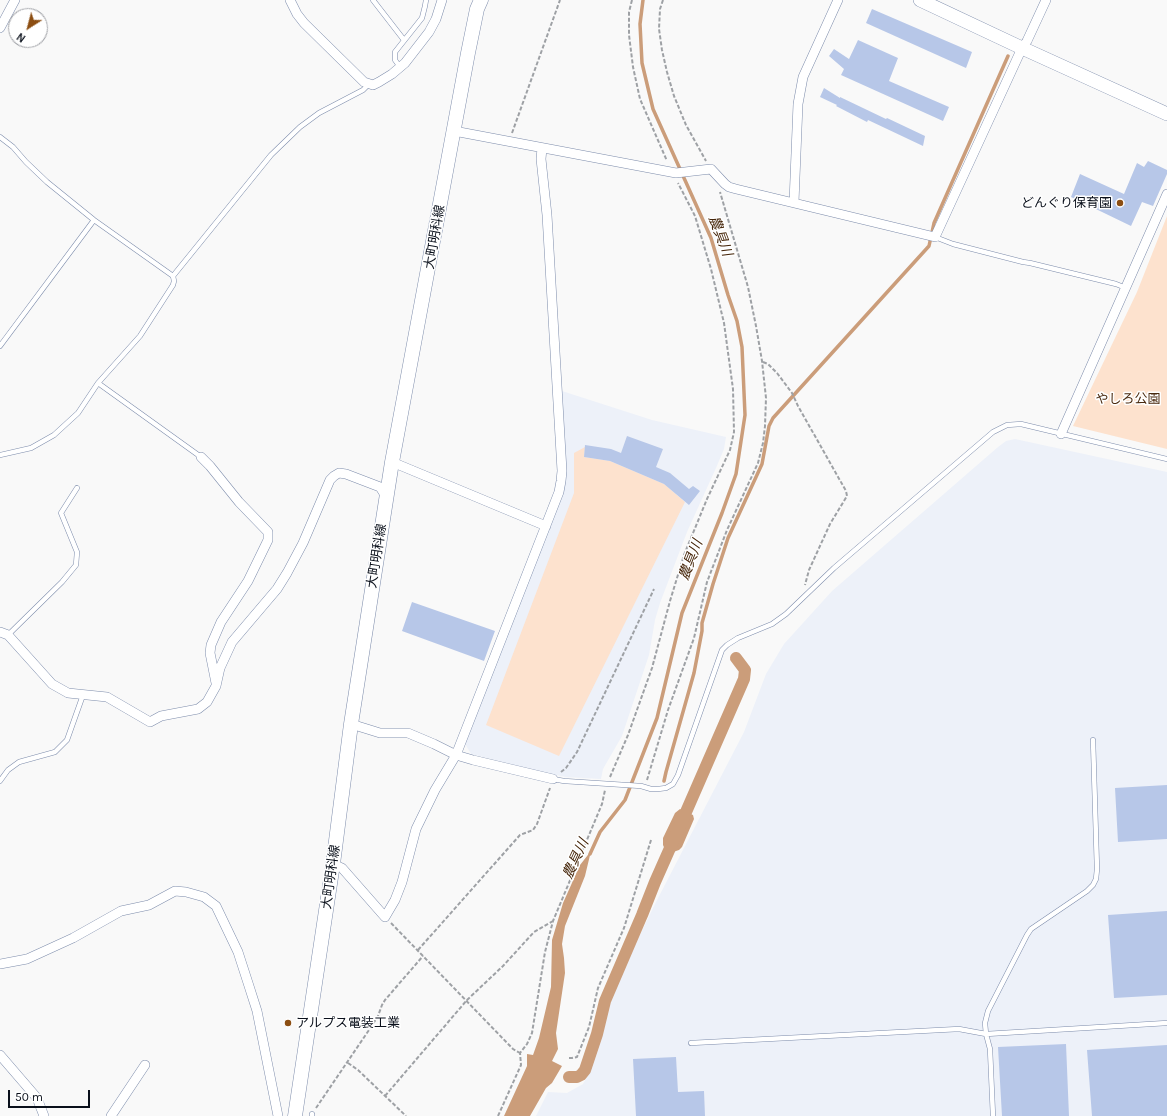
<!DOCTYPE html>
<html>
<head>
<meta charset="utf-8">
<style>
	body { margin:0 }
	#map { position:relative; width:1167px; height:1116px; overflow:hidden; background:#f9f9f9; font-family:Karla,sans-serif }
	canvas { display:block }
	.north { position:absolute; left:8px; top:8px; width:40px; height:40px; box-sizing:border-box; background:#fff; border:1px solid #9d9fa4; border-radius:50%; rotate:216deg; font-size:11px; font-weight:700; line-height:16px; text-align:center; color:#0a101b }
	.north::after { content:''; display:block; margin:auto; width:14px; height:18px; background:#8c4e12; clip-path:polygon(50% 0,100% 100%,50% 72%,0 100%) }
	.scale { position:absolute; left:8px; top:1090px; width:82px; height:18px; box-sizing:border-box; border:2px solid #0a101b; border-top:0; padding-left:5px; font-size:12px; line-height:14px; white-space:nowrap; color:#0a101b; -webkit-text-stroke:3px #fff; paint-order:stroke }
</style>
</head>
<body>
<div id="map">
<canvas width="1167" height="1116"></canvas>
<div class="north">N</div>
<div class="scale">50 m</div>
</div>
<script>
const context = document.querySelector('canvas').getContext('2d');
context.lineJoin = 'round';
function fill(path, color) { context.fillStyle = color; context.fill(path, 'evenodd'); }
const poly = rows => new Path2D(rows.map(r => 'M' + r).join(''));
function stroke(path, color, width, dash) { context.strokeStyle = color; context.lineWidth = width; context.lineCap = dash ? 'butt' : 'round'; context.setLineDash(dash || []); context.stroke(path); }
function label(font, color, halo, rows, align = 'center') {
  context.font = font + ' Karla,"Noto Sans JP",sans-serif'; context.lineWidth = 3; context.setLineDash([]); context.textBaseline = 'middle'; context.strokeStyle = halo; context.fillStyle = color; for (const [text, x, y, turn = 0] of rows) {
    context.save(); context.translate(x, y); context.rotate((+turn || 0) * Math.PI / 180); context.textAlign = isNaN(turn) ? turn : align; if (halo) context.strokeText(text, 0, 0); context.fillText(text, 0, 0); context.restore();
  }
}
const built = poly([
	[562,391,652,420,726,437,724,449,716,468,687,532,660,603,655,620,649,655,622,736,603,769,601,779,566,777,546,773,471,754,464,742,558,505,564,448],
	[1015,439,1167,472,1167,1116,536,1116,548,1092,567,1093,583,1084,587,1077,611,994,655,904,744,732,766,674,784,644,832,591,998,447,1006,441]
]);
const green = poly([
	[1167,216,1167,449,1073,426,1137,292],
	[585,447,584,457,610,461,664,484,685,502,559,756,486,725,574,493,574,453]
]);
const water = poly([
	[680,809,693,815,694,819,682,847,679,850,667,854,663,845,663,838,675,813],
	[591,851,585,876,565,926,562,944,564,958,565,973,556,1033,558,1049,552,1061,562,1066,552,1083,546,1088,530,1116,504,1116,527,1066,527,1054,533,1055,539,1038,551,987,552,940,563,903,580,865]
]);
const stream = poly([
	[664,781,666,772,694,673,702,631,702,623,713,584,728,538,762,464,769,426,773,418,929,246,934,223,1008,56],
	[590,854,600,832,625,800,657,718,682,613,722,513,736,474,745,415,742,347,737,321,728,295,711,238,653,109,642,63,640,24,643,0]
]);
const canal = poly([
	[569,1077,577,1077,581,1075,585,1070,597,1034,605,1001,642,915,655,882,686,812,744,679,745,670,736,658]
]);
const building = poly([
	[872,9,972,52,966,68,866,23],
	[858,40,898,58,889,81,949,107,943,121,841,75,844,69,829,56,834,49,849,59],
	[824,88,840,98,840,97,886,119,887,118,925,136,923,146,868,120,867,122,836,106,837,105,820,97],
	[1148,161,1167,170,1167,174,1153,206,1142,202,1131,226,1071,197,1080,174,1124,194,1137,163,1144,167],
	[627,436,663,449,656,467,670,473,689,489,693,486,700,491,689,505,664,484,610,461,584,457,585,445,611,449,621,453],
	[412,602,495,631,484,661,402,631],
	[1167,785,1167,839,1118,842,1115,788],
	[1167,911,1167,995,1114,998,1108,915],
	[1066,1044,1069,1116,1002,1116,998,1047],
	[1167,1045,1167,1116,1092,1116,1087,1050],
	[676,1057,678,1092,704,1091,705,1116,636,1116,633,1059]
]);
const path = poly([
	[632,0,629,12,629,35,633,67,640,99,667,161],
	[663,0,660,9,659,29,662,50,667,72,674,96,686,125,706,161],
	[512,133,560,0],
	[763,362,768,364,777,373,792,393,798,406,846,491,847,496,830,524,809,570,805,585],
	[561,772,566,768,577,752,654,589],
	[610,777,628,735,652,668,670,601,684,555,707,499,730,450,734,432,733,389,724,323,711,269,695,216,678,183],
	[647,780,668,710,694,638,707,582,727,530,758,463,763,443,765,426,766,398,762,361,756,326,748,287,720,192],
	[391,923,513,1049,520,1053],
	[418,950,520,835,533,830,537,824,550,788],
	[569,1058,572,1058,577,1057,589,1027,598,988,624,928,651,840],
	[348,1063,358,1070,406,1116],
	[385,1096,467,1000,503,966,534,932,553,921],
	[316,1108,369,1030,378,1016,382,1005,385,1000,423,956],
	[498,1116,521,1065,520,1053,527,1044,532,1033,545,952,553,921,602,804,605,790]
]);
const lane = poly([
	[373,0,404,40],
	[400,67,395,60,395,52,422,18,425,6,426,0],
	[0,137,13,147,26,162,47,182,94,220,173,276],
	[935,237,953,244,1023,262,1030,263,1116,284,1126,288],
	[0,346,94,220],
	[98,383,201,457],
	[0,455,31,448,54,435,78,413,98,383,140,336,173,285,174,281,173,276,271,155,300,127,319,113,363,90,369,84],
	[8,635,62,582,76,565,77,552,61,513,77,488],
	[553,779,564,781,641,786,651,789,658,789,666,788,673,784,678,775,722,650,727,645,738,638,772,624,786,614,834,568,993,432,1007,425,1021,424,1167,459],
	[0,781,8,770,19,762,55,752,67,740,83,695],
	[691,1043,959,1029,986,1034,1167,1023],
	[312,1116,312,1114],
	[993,1116,990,1049,986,1034,985,1023,988,1011,1027,935,1031,929,1087,891,1093,885,1096,879,1097,869,1093,740]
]);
const street = poly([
	[290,0,297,14,304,23,364,82,373,85,379,82,392,74,405,63,429,32,436,19,442,0],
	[0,28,15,0],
	[454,131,676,173,711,169,725,184,729,187,736,189,935,237,1022,48,1027,41,1046,0],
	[794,202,798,104,803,77,838,0],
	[1061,434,1167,194],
	[201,457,210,466,239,502,268,532,268,540,248,581,221,622,211,645,210,653,216,683],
	[392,462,546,526],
	[0,632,8,635,52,684,68,693,107,697,150,722,161,716,198,709,207,702,216,686,220,668,232,642,277,589,287,573,303,543,330,480,334,476,339,473,346,474,380,487,387,498],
	[351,724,380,733,408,733,434,744,456,755,473,760,553,779],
	[333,864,342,868,385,917,395,900,402,882,416,829,435,790,456,755,559,492,561,481,562,471,547,215,541,159,542,148],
	[0,964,27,959,73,938,121,911,149,905,175,891,186,892,204,897,216,906,238,952,249,986,257,1011,278,1116],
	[0,1055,37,1098,44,1116],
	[111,1116,145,1065]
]);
const secondary = poly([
	[920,0,1022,48,1167,114]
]);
const primary = poly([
	[295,1116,333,864,351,724,392,462,468,53,477,9,481,0]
]);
const markers = [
	[1120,203,4,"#8c4e12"],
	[288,1023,4,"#8c4e12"]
];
const poiNames = [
	["どんぐり保育園",1112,203],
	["アルプス電装工業",296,1023,"left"]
];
const streetNames = [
	["大町明科線",435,237,-80],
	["大町明科線",377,556,-81],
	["大町明科線",331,877,-82]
];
const parkNames = [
	["やしろ公園",1128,399]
];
const waterNames = [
	["農具川",720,236,69],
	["農具川",691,560,-69],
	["農具川",576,859,-65]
];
fill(built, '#edf1f9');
fill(green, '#fde2ce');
fill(water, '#cb9d7a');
stroke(stream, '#cb9d7a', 3.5);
stroke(canal, '#cb9d7a', 12);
fill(building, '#b7c7e8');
stroke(lane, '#7d8cab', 5.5);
stroke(street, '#7d8cab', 10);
stroke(secondary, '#7d8cab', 14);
stroke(primary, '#7d8cab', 15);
stroke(path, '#9ea1a5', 2, [4, 2]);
stroke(lane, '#fff', 4.5);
stroke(street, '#fff', 9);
stroke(secondary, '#fff', 13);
stroke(primary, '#fff', 14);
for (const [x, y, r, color] of markers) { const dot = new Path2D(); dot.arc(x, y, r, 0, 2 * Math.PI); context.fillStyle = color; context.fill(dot); stroke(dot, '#fff', 1.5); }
label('13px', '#0a101b', '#fff', poiNames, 'right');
label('13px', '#0a101b', '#fff', streetNames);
label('13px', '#49290e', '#fff', parkNames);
label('italic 14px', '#452509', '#fff', waterNames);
</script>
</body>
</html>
